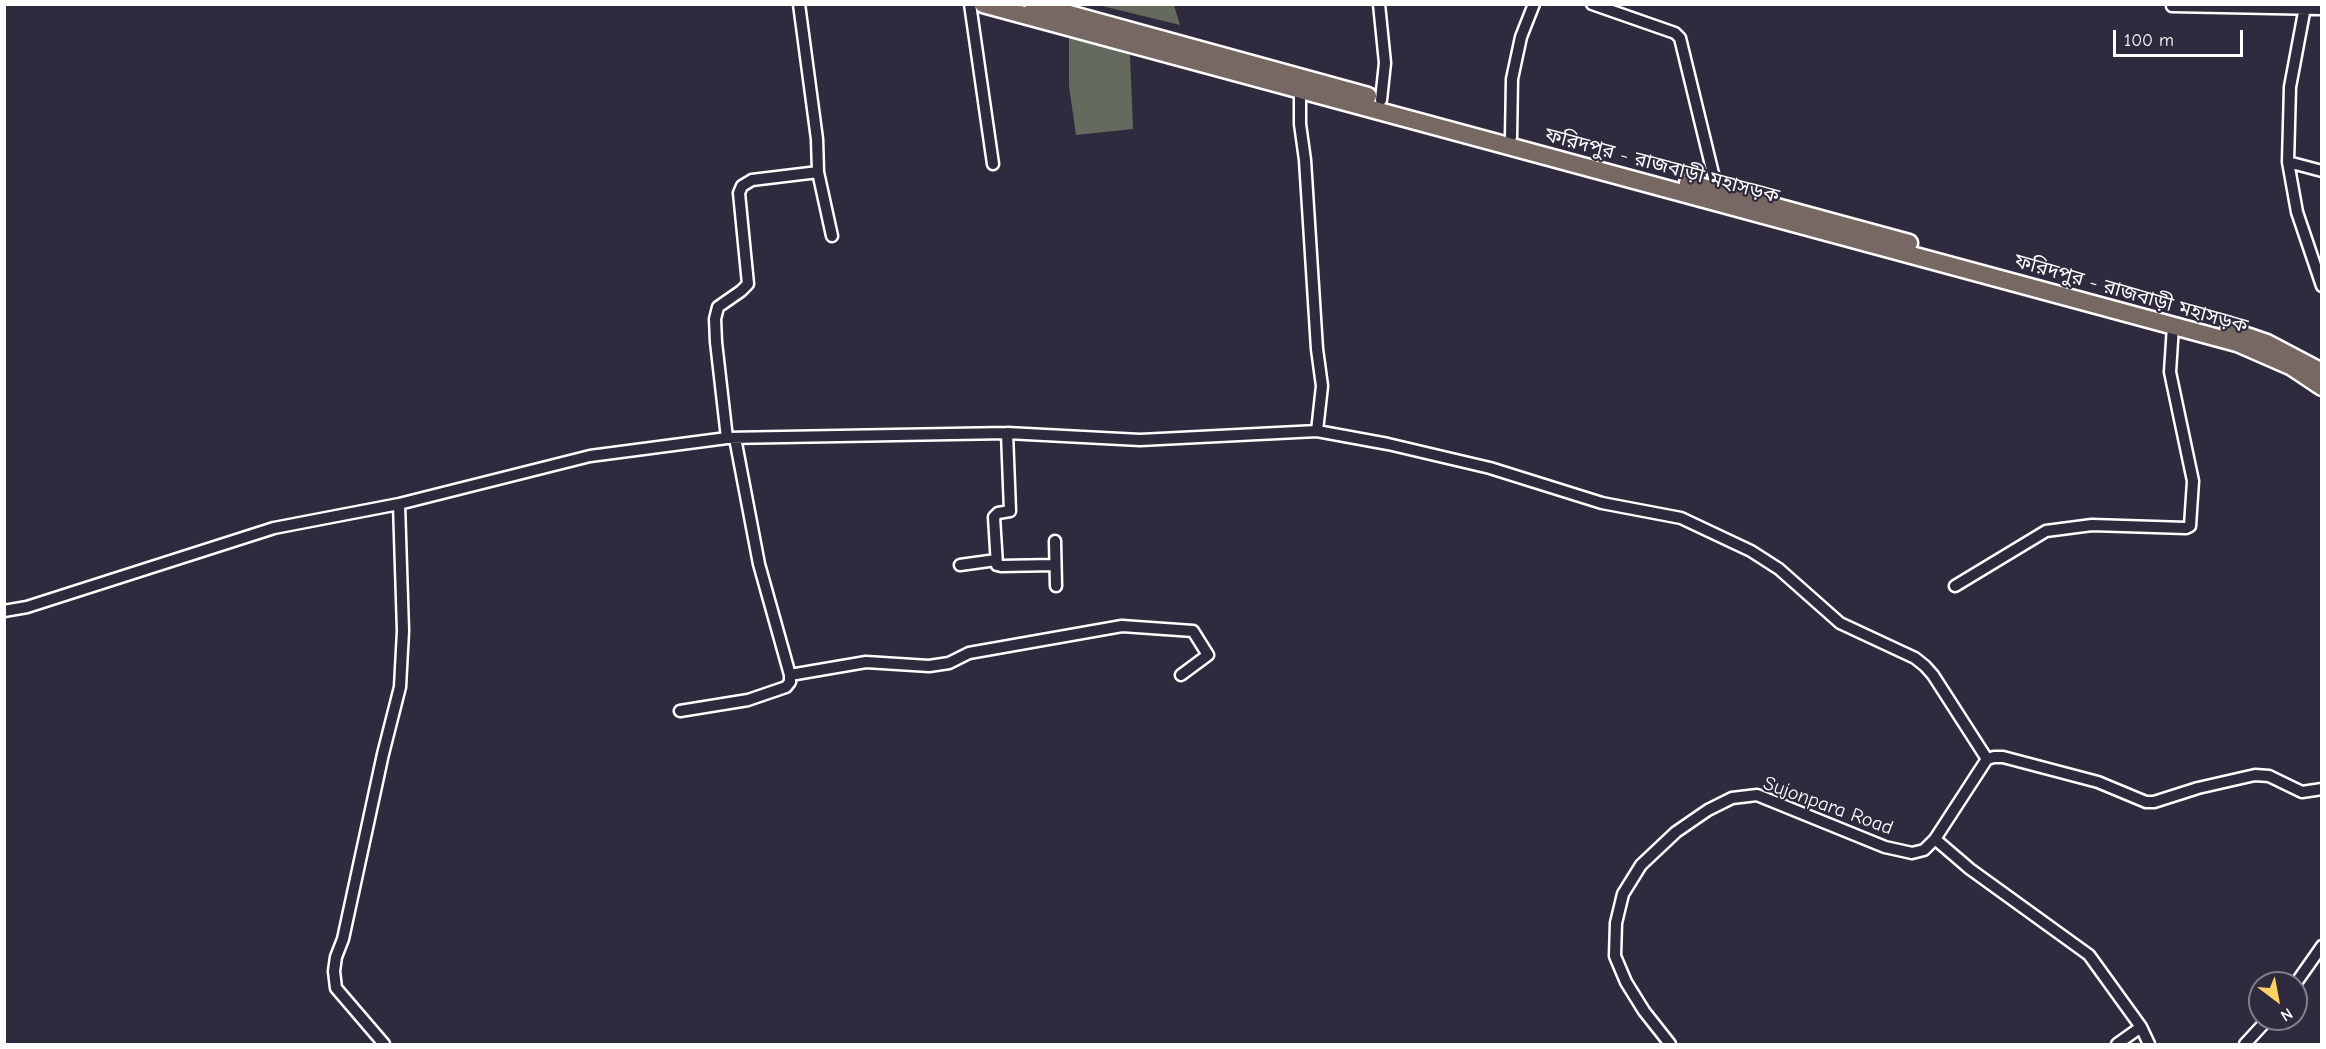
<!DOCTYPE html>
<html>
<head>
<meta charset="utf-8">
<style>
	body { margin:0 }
	#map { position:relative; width:2326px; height:1049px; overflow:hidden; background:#2f2a3d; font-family:"Comic Neue",sans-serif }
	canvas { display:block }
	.frame { position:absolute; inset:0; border:6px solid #fff; pointer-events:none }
	.north { position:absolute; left:2248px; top:971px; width:60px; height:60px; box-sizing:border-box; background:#2f2a3d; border:2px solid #827f8b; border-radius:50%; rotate:148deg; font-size:16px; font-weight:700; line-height:24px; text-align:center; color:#fff }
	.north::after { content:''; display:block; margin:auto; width:21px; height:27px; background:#ffd166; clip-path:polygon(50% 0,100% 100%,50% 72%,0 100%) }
	.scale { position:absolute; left:2113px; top:30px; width:130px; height:27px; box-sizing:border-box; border:3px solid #fff; border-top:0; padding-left:8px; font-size:18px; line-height:21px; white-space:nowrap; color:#fff; -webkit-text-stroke:4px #2f2a3d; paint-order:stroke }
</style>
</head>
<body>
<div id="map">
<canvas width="2326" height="1049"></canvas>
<div class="frame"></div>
<div class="north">N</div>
<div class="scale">100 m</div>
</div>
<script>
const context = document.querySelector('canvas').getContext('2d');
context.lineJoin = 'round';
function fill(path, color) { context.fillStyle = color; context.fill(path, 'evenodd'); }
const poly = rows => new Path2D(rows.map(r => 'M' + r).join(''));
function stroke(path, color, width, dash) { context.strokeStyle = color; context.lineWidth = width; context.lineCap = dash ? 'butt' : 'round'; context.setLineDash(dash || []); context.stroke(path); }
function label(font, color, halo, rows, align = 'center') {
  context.font = font + ' "Comic Neue","Noto Sans Bengali",sans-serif'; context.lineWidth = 4.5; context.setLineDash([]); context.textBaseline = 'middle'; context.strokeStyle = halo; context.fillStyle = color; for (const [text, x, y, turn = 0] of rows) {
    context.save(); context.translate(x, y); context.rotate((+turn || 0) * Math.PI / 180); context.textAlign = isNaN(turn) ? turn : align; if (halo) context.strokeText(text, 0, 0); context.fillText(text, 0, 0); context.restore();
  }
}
const green = poly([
	[1098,5,1174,5,1180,25],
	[1069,35,1130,55,1133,129,1076,135,1069,86]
]);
const minor = poly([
	[970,4,993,164],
	[1379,4,1385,63,1381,100],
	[1592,4,1675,33,1680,38,1717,190],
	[2172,6,2322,9],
	[1300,89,1300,124,1305,160,1317,349,1322,386,1317,431],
	[1511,137,1512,79,1521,37,1534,4],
	[2288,162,2290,87,2305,7],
	[2322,171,2288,162,2297,212,2322,286],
	[818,172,832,236],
	[1007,433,1010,511,998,513,994,517,997,565,1001,566,1054,565],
	[727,438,716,342,715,319,718,307,741,291,748,284,739,193,742,186,752,180,818,172,817,139,799,4],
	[1055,541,1056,586],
	[960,565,996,560],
	[1955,586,2046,531,2092,525,2186,528,2190,526,2193,481,2170,372,2173,326],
	[4,611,27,607,274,528,399,504,590,456,727,438,1007,433,1140,440,1317,431,1388,444,1490,468,1602,503,1681,518,1751,551,1779,569,1840,623,1915,658,1925,666,1933,675,1987,759],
	[790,675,866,662,929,666,949,663,969,653,1122,626,1193,631,1208,655,1181,675],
	[680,711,748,700,786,687,790,682,790,675,759,564,735,438],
	[1935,839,1970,869,2089,955,2141,1027,2149,1044],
	[2296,983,2322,946],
	[384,1044,336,988,334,971,336,957,343,939,383,754,400,687,403,631,399,504],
	[1670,1044,1644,1011,1626,982,1615,956,1616,923,1623,894,1641,865,1676,832,1708,810,1732,798,1757,795,1885,847,1912,853,1924,850,1935,839,1987,759,1994,757,2003,757,2098,782,2146,802,2154,802,2198,788,2255,775,2269,776,2302,792,2322,789],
	[2117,1044,2141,1027],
	[2245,1044,2268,1019]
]);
const primary = poly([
	[983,4,2237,343,2292,367,2322,387],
	[1033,4,1368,96],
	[1688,183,1909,243],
	[2229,330,2267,343,2322,372]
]);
const streetNames = [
	["ফরিদপুর - রাজবাড়ী মহাসড়ক",1662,166,15],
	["ফরিদপুর - রাজবাড়ী মহাসড়ক",2131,294,16],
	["Sujonpara Road",1828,806,20]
];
fill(green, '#646a5d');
stroke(minor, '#fff', 15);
stroke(primary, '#fff', 21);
stroke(minor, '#2f2a3d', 10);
stroke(primary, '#776864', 16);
label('20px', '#fff', '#2f2a3d', streetNames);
</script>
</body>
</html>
